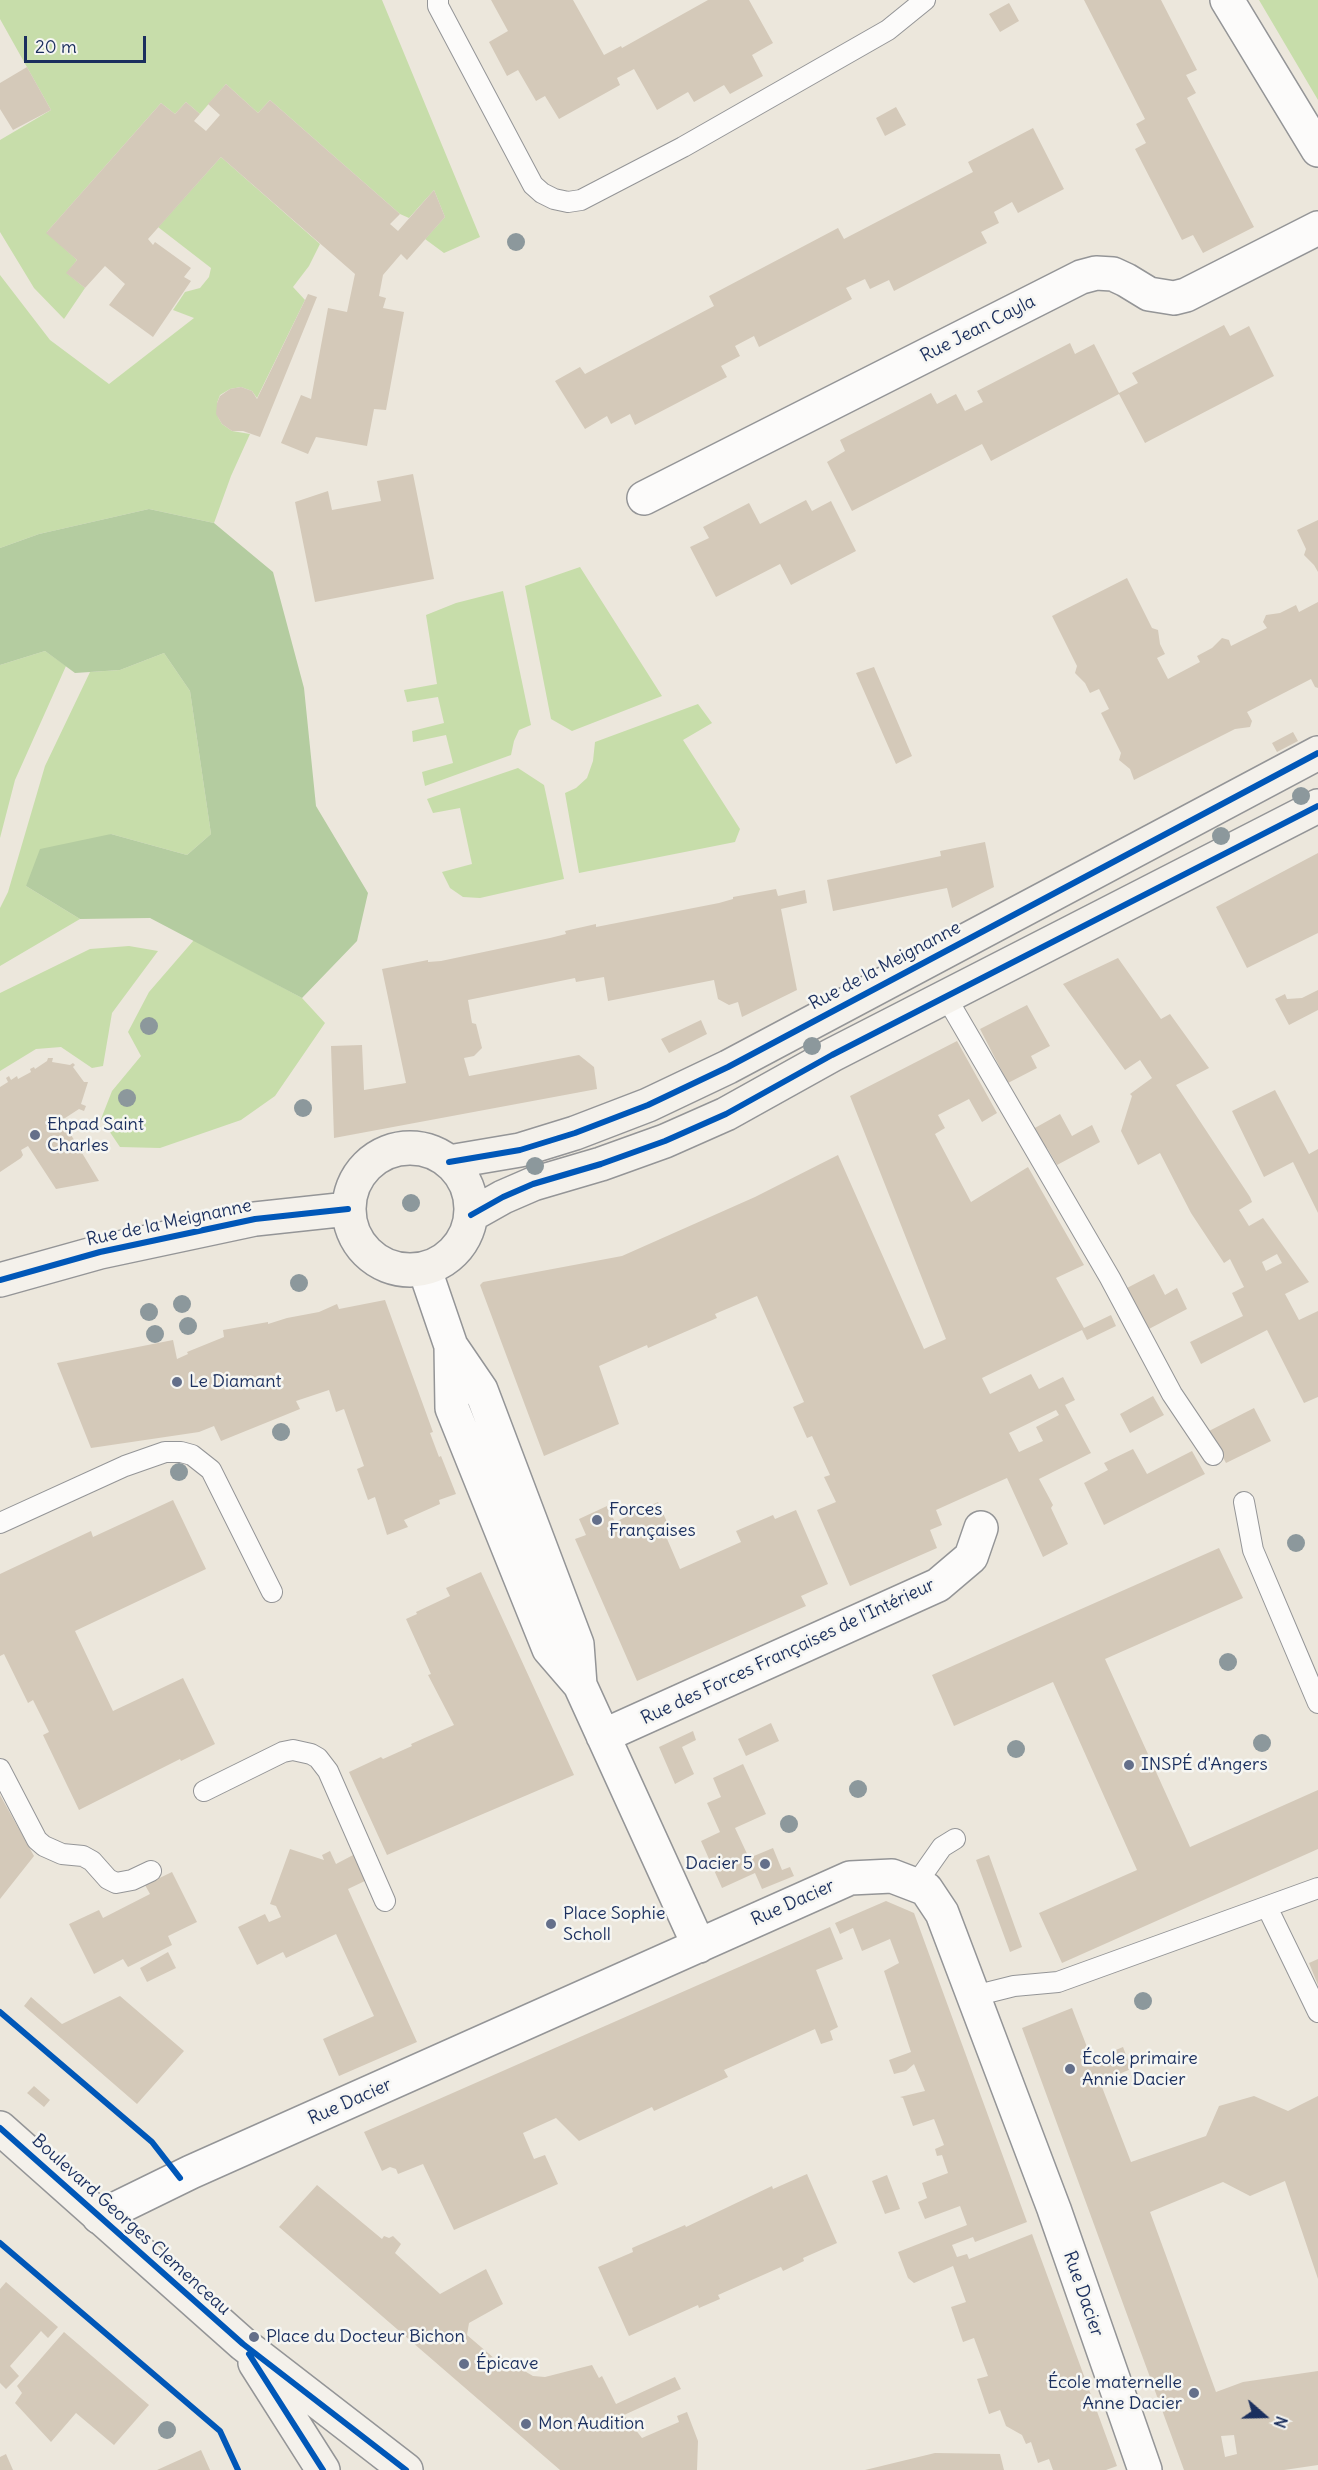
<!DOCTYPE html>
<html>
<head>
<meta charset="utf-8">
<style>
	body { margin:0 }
	#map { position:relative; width:1318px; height:2470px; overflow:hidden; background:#ece7dc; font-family:Delius,sans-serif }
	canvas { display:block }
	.north { position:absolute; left:1234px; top:2386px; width:60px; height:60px; -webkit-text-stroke:4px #f6f6f2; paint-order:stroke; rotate:110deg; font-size:16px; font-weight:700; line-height:24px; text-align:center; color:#1b2f5e }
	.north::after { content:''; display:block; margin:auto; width:21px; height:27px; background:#1b2f5e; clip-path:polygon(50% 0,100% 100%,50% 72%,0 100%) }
	.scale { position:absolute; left:24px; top:36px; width:122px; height:27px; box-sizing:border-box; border:3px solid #1b2f5e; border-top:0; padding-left:8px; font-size:18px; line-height:21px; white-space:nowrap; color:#1b2f5e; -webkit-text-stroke:4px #f6f6f2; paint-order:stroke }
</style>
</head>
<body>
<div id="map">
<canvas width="1318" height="2470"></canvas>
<div class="north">N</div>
<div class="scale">20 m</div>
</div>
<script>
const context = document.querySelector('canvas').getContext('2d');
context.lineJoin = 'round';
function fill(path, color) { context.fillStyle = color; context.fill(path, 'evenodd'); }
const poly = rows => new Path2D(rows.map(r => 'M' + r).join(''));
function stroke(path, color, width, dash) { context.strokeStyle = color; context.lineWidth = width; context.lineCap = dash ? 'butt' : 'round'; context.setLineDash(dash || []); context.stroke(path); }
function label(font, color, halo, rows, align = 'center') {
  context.font = font + ' Delius,sans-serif'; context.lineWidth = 5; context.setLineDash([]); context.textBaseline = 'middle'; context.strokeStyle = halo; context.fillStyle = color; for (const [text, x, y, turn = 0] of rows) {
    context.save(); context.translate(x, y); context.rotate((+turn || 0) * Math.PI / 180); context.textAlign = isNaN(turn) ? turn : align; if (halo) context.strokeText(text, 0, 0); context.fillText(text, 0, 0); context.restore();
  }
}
const green = poly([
	[0,0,382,0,480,237,444,253,425,239,445,217,434,190,409,218,400,214,270,100,258,113,226,84,200,114,186,102,175,114,161,103,47,232,77,260,67,273,85,288,64,319,34,288,0,232,0,140,51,110,0,19],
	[1259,0,1318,0,1318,100],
	[221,157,320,244,309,266,293,287,305,300,257,398,252,391,241,387,230,389,220,395,217,403,218,417,222,424,232,431,250,434,231,476,214,523,149,509,39,534,0,548,0,275,50,340,109,384,194,318,173,310,185,292,200,288,209,277,211,268,158,227],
	[580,567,662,696,572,731,551,719,525,586],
	[503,591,531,725,519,730,514,741,511,755,425,786,422,772,453,763,446,735,413,742,412,731,444,723,438,697,407,702,404,690,437,684,426,615,456,603],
	[45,651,66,666,15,780,0,838,0,665],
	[164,653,190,691,211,834,187,855,111,834,26,886,80,919,0,966,0,908,8,892,45,766,90,672,120,670],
	[698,704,712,723,683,740,740,829,735,842,579,873,565,793,576,788,587,778,593,761,595,742],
	[518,768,544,785,564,879,480,898,463,897,450,888,442,872,472,864,460,808,433,813,427,799],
	[194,940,302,998,325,1023,275,1096,241,1120,160,1148,120,1147,101,1119,112,1091,141,1056,128,1032,149,992],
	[129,946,158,951,112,1013,103,1066,92,1068,61,1047,36,1049,0,1071,0,993,90,949]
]);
const forest = poly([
	[149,509,214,523,273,572,304,688,316,806,368,893,357,941,302,998,150,918,80,919,26,886,40,849,111,834,187,855,211,834,190,691,164,653,120,670,75,673,45,651,0,665,0,548,39,534]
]);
const building = poly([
	[491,0,573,0,604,55,621,46,622,48,708,0,749,0,773,43,752,55,763,76,730,94,724,85,694,102,688,92,657,110,634,69,617,78,620,85,559,119,545,96,536,101,518,70,507,76,489,42,508,31],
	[1084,0,1161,0,1197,70,1186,75,1196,93,1187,98,1254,227,1203,253,1193,235,1182,240,1135,149,1146,143,1136,124,1145,119],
	[1009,3,1019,21,1000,32,989,14],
	[27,67,51,110,13,130,0,109,0,83],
	[226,84,258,113,270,100,400,214,390,224,398,231,434,190,445,217,407,260,401,254,383,275,379,296,386,298,383,308,404,312,386,410,374,409,367,446,316,437,308,454,281,443,301,395,311,399,328,308,347,312,355,274,221,157,148,239,153,245,155,242,191,268,184,277,191,281,153,337,109,305,125,284,105,266,85,288,66,273,77,260,46,233,161,103,175,114,186,102,200,114,194,121,206,131,220,115,208,104],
	[896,107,906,125,885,136,876,118],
	[1033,128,1064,189,1018,213,1012,202,994,212,999,223,981,232,987,243,977,248,894,291,889,280,870,289,865,279,846,288,852,299,759,347,754,336,735,346,740,356,721,366,727,377,635,425,630,414,611,424,607,416,585,429,555,381,580,367,585,374,714,306,709,296,838,228,844,239,973,172,968,162],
	[308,294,317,297,260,437,243,431,232,431,222,424,216,414,217,403,220,396,230,389,241,387,252,391,257,399],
	[1224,325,1230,336,1249,326,1274,376,1145,443,1119,394,991,461,982,444,852,511,827,462,845,451,840,440,931,393,937,404,956,394,965,411,983,402,977,391,1070,343,1075,354,1094,344,1119,393,1138,383,1132,373],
	[413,474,434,579,315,602,295,502,328,491,332,510,381,501,377,481],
	[806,500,812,511,831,501,856,551,791,585,780,564,716,597,690,547,709,538,703,527,749,503,760,524],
	[1318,520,1318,572,1314,565,1304,555,1306,549,1297,530],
	[1127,578,1152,628,1158,630,1160,644,1165,654,1157,658,1168,679,1200,662,1197,656,1212,648,1222,638,1229,640,1231,646,1267,628,1263,622,1266,615,1280,613,1296,605,1299,612,1318,602,1318,688,1315,687,1311,679,1247,712,1252,721,1250,727,1235,729,1134,780,1130,769,1119,760,1121,753,1101,713,1109,709,1099,689,1090,693,1085,683,1075,673,1077,666,1052,616],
	[874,667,912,756,896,764,856,673],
	[1293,732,1298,741,1277,752,1272,743],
	[985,842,994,887,952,908,947,888,833,911,827,880,941,856,940,851],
	[1318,853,1318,933,1247,968,1216,907],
	[776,889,778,896,805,890,807,903,781,909,797,990,742,1017,738,1002,729,1005,718,999,714,980,608,1001,604,977,576,982,575,978,468,1000,472,1023,476,1024,482,1048,474,1056,464,1058,469,1076,579,1055,594,1067,597,1089,334,1138,331,1046,362,1045,364,1090,406,1083,382,969,428,960,428,962,441,961,550,938,566,934,565,931,596,924,596,927,719,903,733,899,733,897],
	[1118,958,1161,1019,1170,1014,1209,1068,1176,1085,1250,1197,1252,1202,1239,1210,1249,1226,1263,1218,1309,1282,1285,1294,1299,1320,1318,1311,1318,1397,1304,1403,1267,1330,1201,1364,1190,1342,1243,1316,1232,1293,1244,1287,1230,1259,1224,1263,1191,1213,1160,1153,1138,1165,1121,1131,1132,1096,1130,1094,1152,1078,1140,1060,1125,1070,1063,984],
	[1277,1254,1282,1263,1266,1271,1262,1262],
	[1318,990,1318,1010,1289,1025,1275,999,1285,994,1287,999,1302,998],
	[1027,1005,1050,1046,1031,1056,1037,1068,1008,1083,980,1029],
	[701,1020,707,1034,669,1053,661,1039],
	[957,1041,997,1113,982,1122,969,1099,938,1115,945,1128,935,1134,971,1202,1028,1167,1084,1265,1056,1278,1084,1328,1111,1315,1116,1326,1087,1340,1082,1330,982,1378,990,1394,1031,1374,1039,1389,1063,1377,1075,1400,1065,1405,1091,1453,1039,1479,1053,1505,1051,1508,1068,1544,1043,1557,1007,1478,936,1510,942,1525,930,1530,937,1548,850,1586,817,1510,836,1502,824,1477,830,1475,812,1436,807,1438,793,1407,804,1402,757,1296,715,1314,717,1318,648,1348,647,1345,599,1366,619,1424,544,1456,480,1285,483,1282,622,1256,755,1197,838,1155,924,1349,946,1339,850,1096],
	[1056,1410,1059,1415,1036,1427,1043,1441,1019,1452,1009,1433],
	[48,1058,53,1058,52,1062,70,1065,73,1063,75,1065,73,1067,84,1082,88,1082,81,1104,86,1106,84,1111,79,1109,62,1120,99,1181,56,1189,28,1146,21,1150,23,1155,21,1158,0,1172,0,1087,8,1082,6,1078,9,1076,11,1080,17,1076,18,1079,31,1072,30,1069,34,1067,35,1069,47,1061],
	[1275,1090,1309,1154,1318,1149,1318,1213,1293,1162,1264,1177,1232,1111],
	[1060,1114,1072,1136,1092,1125,1100,1142,1057,1165,1047,1148,1044,1150,1033,1129],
	[1154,1274,1165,1295,1177,1288,1187,1309,1147,1330,1125,1289],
	[385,1300,433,1432,430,1433,439,1457,441,1456,456,1494,439,1500,440,1504,404,1520,408,1527,387,1535,375,1497,368,1500,357,1469,364,1466,344,1409,336,1412,329,1390,296,1401,300,1409,221,1441,214,1426,199,1432,91,1448,57,1363,173,1340,177,1359,188,1354,187,1352,224,1337,223,1330,268,1322,268,1324,287,1318,319,1312,337,1304,339,1309],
	[1153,1396,1164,1415,1130,1433,1120,1414],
	[1254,1408,1271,1441,1226,1463,1209,1431],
	[1133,1449,1147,1474,1192,1451,1205,1474,1104,1525,1084,1483,1108,1470,1104,1463],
	[173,1500,206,1569,75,1631,113,1711,183,1678,215,1744,181,1761,180,1759,79,1810,43,1735,49,1732,33,1700,28,1703,4,1654,0,1656,0,1574,91,1531,93,1537],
	[658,1502,671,1531,665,1534,680,1569,741,1542,736,1531,773,1515,775,1519,796,1510,828,1584,801,1596,806,1606,637,1681,575,1539,586,1535,579,1519,607,1506,615,1522],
	[1219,1548,1243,1598,1105,1659,1190,1847,1318,1790,1318,1849,1062,1963,1039,1913,1137,1870,1053,1682,954,1726,932,1675],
	[481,1572,574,1775,387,1855,349,1772,381,1757,383,1759,412,1746,411,1744,454,1725,428,1675,431,1674,406,1619,417,1614,416,1612,450,1596,446,1588],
	[771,1723,779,1741,746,1756,738,1739],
	[693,1731,696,1740,682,1747,694,1774,675,1784,659,1747],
	[743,1764,766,1814,735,1828,749,1858,773,1848,782,1870,790,1867,794,1876,762,1889,755,1873,722,1888,701,1841,720,1832,707,1803,721,1797,713,1778],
	[0,1795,34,1856,0,1899],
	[290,1849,324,1860,322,1855,330,1851,336,1864,355,1854,367,1880,348,1889,417,2042,339,2076,323,2039,374,2016,336,1934,286,1958,283,1952,257,1965,238,1927,265,1914,269,1922,281,1917,276,1906,270,1904],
	[989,1855,1022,1947,1010,1952,976,1860],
	[172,1872,197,1922,168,1936,172,1945,128,1967,123,1959,94,1974,69,1924,99,1910,103,1918,150,1894,145,1885],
	[886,1901,914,1913,1027,2222,975,2242,973,2237,952,2245,957,2257,967,2254,969,2259,1032,2234,1117,2466,1106,2470,1053,2470,1049,2459,1038,2463,1031,2442,1026,2444,1022,2435,1006,2426,1000,2410,989,2414,977,2379,988,2376,974,2338,963,2342,951,2307,966,2302,953,2266,914,2283,908,2278,898,2252,967,2225,960,2206,925,2219,918,2202,927,2198,922,2183,948,2173,942,2155,937,2156,935,2149,944,2145,934,2119,913,2126,903,2098,900,2097,925,2091,914,2064,906,2071,894,2074,889,2060,911,2052,884,1971,899,1963,890,1939,862,1951,853,1928,840,1934,835,1923],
	[830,1927,843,1959,816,1970,838,2027,830,2031,833,2040,821,2044,815,2029,724,2070,728,2077,654,2111,652,2107,579,2141,556,2118,523,2133,534,2159,545,2155,558,2184,454,2230,423,2164,398,2174,396,2169,390,2167,382,2171,364,2132],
	[168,1952,176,1968,147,1982,140,1968],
	[1318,1959,1318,1985,1309,1963],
	[120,1996,184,2051,137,2104,24,2006,31,1997,62,2024],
	[1072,2008,1092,2060,1123,2047,1131,2069,1100,2082,1131,2162,1206,2136,1219,2106,1254,2096,1288,2111,1318,2096,1318,2279,1285,2181,1250,2196,1223,2182,1150,2212,1216,2392,1243,2382,1318,2371,1318,2465,1284,2470,1184,2470,1022,2028],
	[1234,2435,1237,2454,1225,2457,1221,2436],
	[34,2086,50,2100,44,2107,27,2093],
	[807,2174,837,2243,803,2258,804,2261,783,2271,781,2267,718,2295,720,2299,699,2308,698,2305,629,2336,598,2267,633,2252,632,2248,685,2225,686,2227,772,2186,773,2189],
	[887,2175,900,2209,885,2214,872,2181],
	[317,2185,382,2239,384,2236,389,2238,393,2236,401,2244,395,2253,440,2294,486,2269,503,2304,469,2323,467,2335,495,2359,499,2356,533,2376,545,2377,592,2365,599,2378,602,2376,616,2404,675,2377,681,2389,624,2415,642,2438,679,2422,677,2416,687,2412,698,2441,697,2470,560,2470,279,2227],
	[6,2282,58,2327,48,2338,41,2331,10,2366,19,2376,6,2389,0,2383,0,2289],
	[64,2332,149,2405,114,2445,76,2413,51,2442,15,2403,22,2393,17,2386],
	[201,2450,210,2470,157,2470],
	[935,2453,1000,2454,1004,2470,865,2470],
	[6,2454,13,2470,0,2470,0,2457]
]);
const service = poly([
	[438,0,438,6,533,185,542,193,554,199,568,202,581,200,683,147,888,30,925,0],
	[946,997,1110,1278,1172,1394,1213,1455],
	[1244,1502,1253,1550,1318,1703],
	[0,1523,125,1466,165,1452,181,1452,192,1455,211,1470,272,1592],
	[0,1769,37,1840,44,1846,62,1854,83,1856,92,1861,108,1879,116,1883,132,1880,151,1871],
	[204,1791,283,1752,293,1750,311,1754,318,1758,328,1771,385,1901],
	[916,1884,942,1847,955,1839],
	[1267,1907,1318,2012],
	[974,1996,1014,1986,1058,1982,1318,1888]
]);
const minor = poly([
	[1227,0,1318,150],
	[644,498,1081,277,1096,273,1113,274,1126,280,1149,294,1174,298,1186,295,1318,228],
	[425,1270,451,1346,481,1390,577,1644,580,1685,699,1946],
	[451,1346,452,1408,549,1649,580,1685],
	[603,1736,938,1585,971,1557,981,1528],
	[99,2217,191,2172,850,1878,892,1876,926,1889,942,1913,1054,2209,1145,2470]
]);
const secondary = poly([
	'349 1209a61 61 0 1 1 122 0a61 61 0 1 1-122 0Z',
	[449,1162,520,1150,575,1133,648,1105,728,1067,1318,753],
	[471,1215,503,1197,533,1184,601,1164,665,1141,726,1114,832,1055,1318,806],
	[0,1280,100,1252,255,1219,348,1209],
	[0,2128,243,2344,406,2470],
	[255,2363,323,2470]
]);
const cycleway = poly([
	[449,1162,520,1150,575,1133,648,1105,728,1067,1318,753],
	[471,1215,503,1197,533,1184,601,1164,665,1141,726,1114,832,1055,1318,806],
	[0,1280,100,1252,255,1219,348,1209],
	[0,2012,152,2142,180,2178],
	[0,2128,243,2344,406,2470],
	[0,2243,220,2431,238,2470],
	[249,2354,323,2470]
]);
const trees = [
	[516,242],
	[1301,796],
	[1221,836],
	[149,1026],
	[812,1046],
	[127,1098],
	[303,1108],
	[535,1166],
	[411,1203],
	[299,1283],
	[182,1304],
	[149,1312],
	[188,1326],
	[155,1334],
	[281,1432],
	[179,1472],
	[1296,1543],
	[1228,1662],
	[1262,1743],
	[1016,1749],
	[858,1789],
	[789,1824],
	[1143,2001],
	[167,2430]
];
const markers = [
	[35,1135,6,"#646f8a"],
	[177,1382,6,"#646f8a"],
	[597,1520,6,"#646f8a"],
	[1129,1765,6,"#646f8a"],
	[765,1864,6,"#646f8a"],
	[551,1924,6,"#646f8a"],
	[1070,2069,6,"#646f8a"],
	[254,2337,6,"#646f8a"],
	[464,2364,6,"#646f8a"],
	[1194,2393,6,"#646f8a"],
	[526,2424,6,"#646f8a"]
];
const streetNames = [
	["Rue Jean Cayla",978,329,-27],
	["Rue de la Meignanne",885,966,-28],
	["Rue de la Meignanne",169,1223,-12],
	["Rue des Forces Françaises de l'Intérieur",788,1652,-25],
	["Rue Dacier",793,1903,-24],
	["Rue Dacier",350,2102,-24],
	["Boulevard Georges Clemenceau",131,2225,42],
	["Rue Dacier",1083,2294,71]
];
const poiNames = [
	["Ehpad Saint",47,1125],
	["Charles",47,1146],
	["Le Diamant",189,1382],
	["Forces",609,1510],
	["Françaises",609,1531],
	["INSPÉ d'Angers",1141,1765],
	["Dacier 5",753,1864,"right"],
	["Place Sophie",563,1914],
	["Scholl",563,1935],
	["École primaire",1082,2059],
	["Annie Dacier",1082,2080],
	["Place du Docteur Bichon",266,2337],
	["Épicave",476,2364],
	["École maternelle",1182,2383,"right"],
	["Anne Dacier",1182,2404,"right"],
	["Mon Audition",538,2424]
];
fill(green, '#c7ddaa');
fill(forest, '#b4cca0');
fill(building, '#d4c9b9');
stroke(service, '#949597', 22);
stroke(minor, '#949597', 36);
stroke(secondary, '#949597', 36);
stroke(service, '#fcfbfa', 20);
stroke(minor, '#fcfbfa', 33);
stroke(secondary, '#f4f1eb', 33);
stroke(cycleway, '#0057b8', 6);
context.fillStyle = '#8c989c';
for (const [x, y] of trees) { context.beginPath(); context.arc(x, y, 9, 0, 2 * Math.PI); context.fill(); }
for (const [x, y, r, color] of markers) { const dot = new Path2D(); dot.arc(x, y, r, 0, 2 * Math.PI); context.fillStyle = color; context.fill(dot); stroke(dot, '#f6f6f2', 2); }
label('18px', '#1b2f5e', '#f6f6f2', streetNames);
label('18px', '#1b2f5e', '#f6f6f2', poiNames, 'left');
</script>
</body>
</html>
